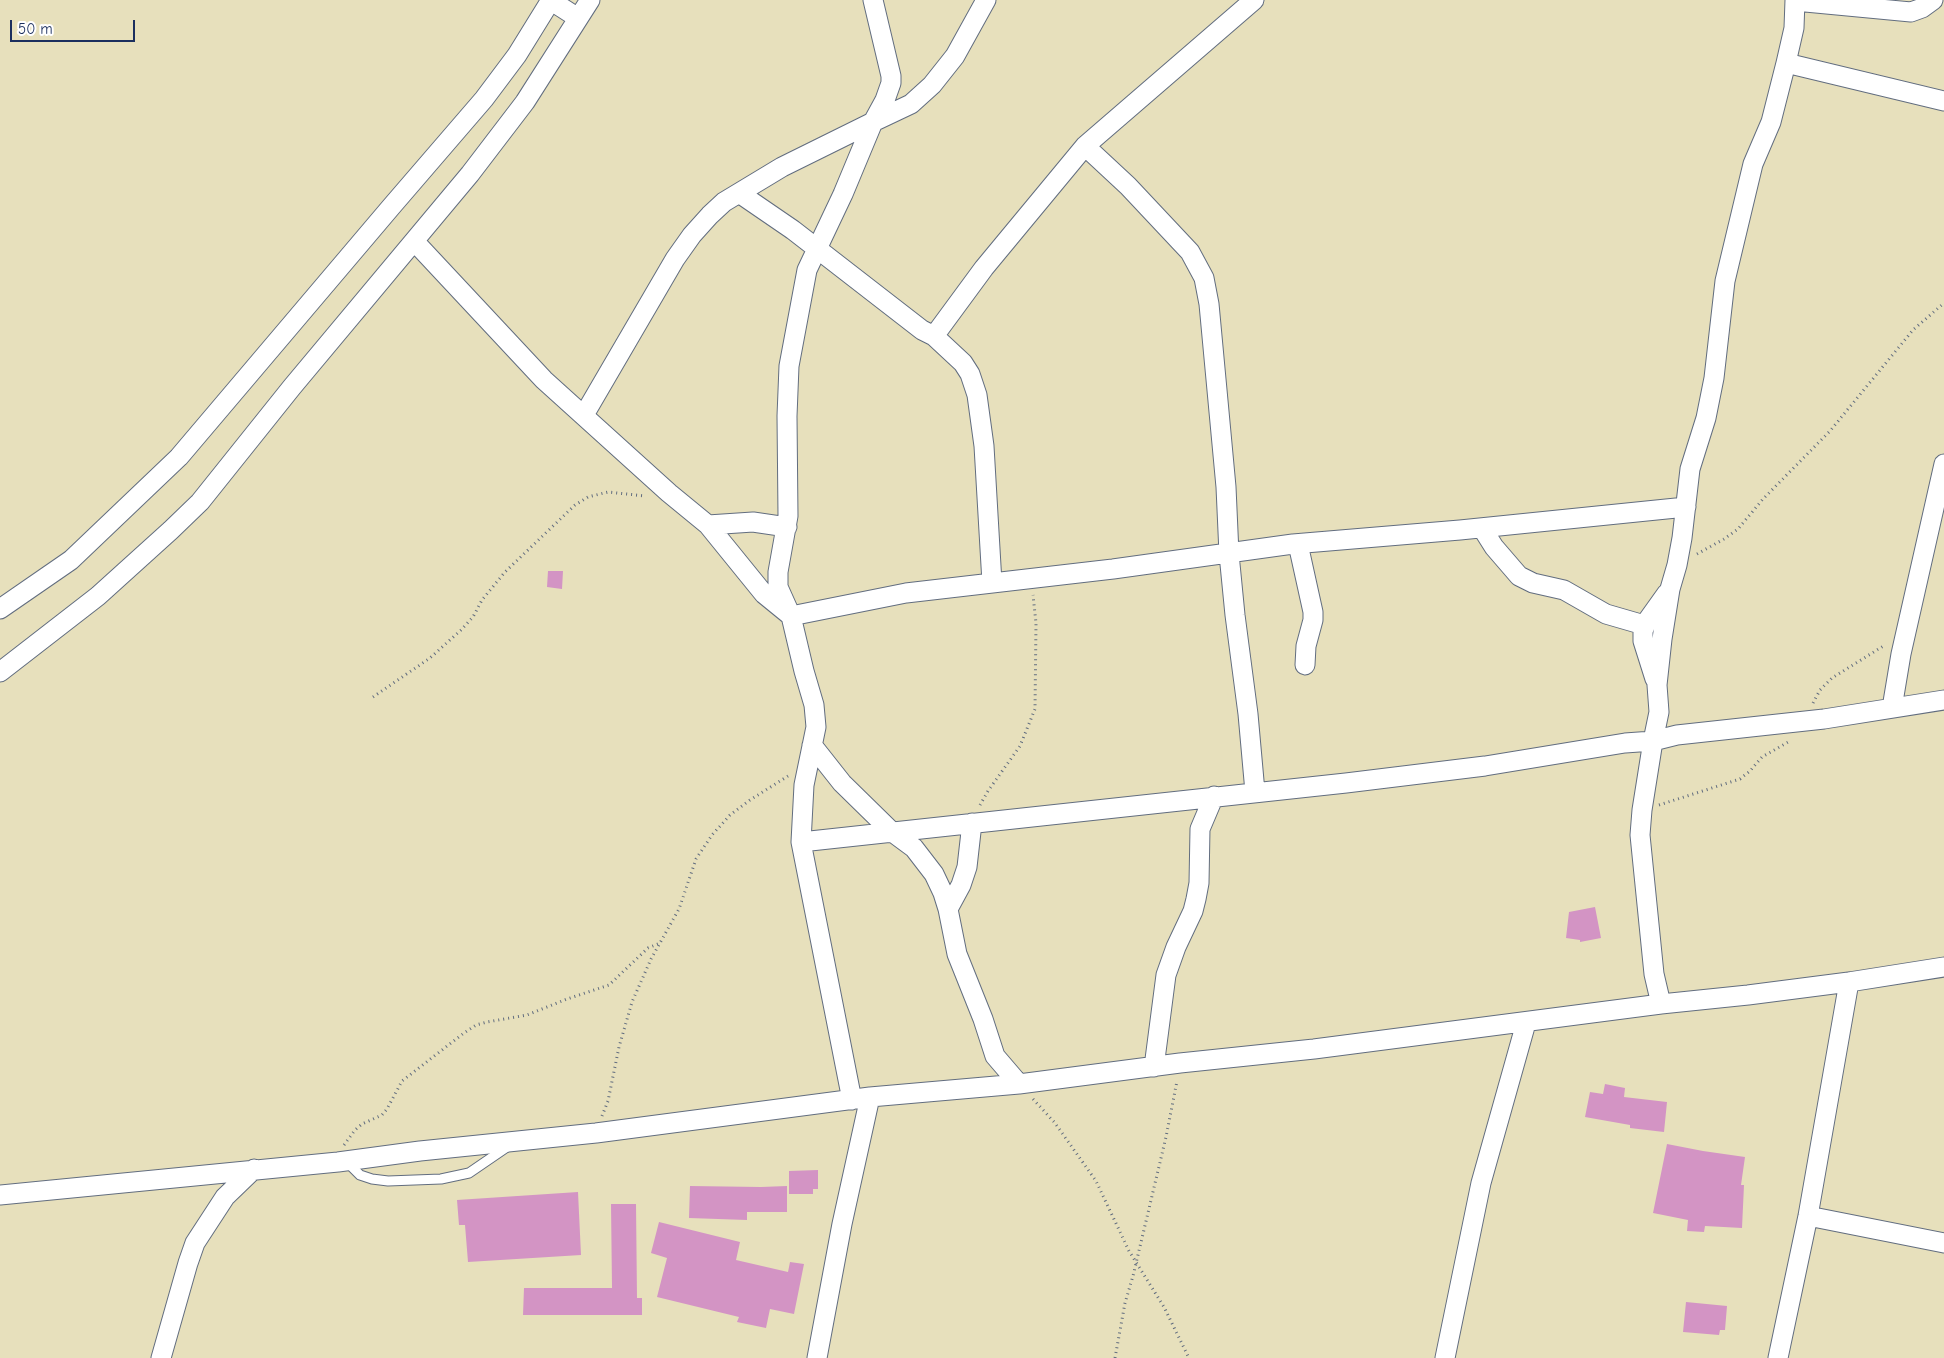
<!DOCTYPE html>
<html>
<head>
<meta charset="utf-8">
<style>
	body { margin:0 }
	#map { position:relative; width:1944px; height:1358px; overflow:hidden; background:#e7e0bc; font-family:"Comic Neue",sans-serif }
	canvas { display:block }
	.scale { position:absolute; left:10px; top:20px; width:125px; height:22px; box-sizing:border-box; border:2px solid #1b2f5e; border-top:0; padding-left:6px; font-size:15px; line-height:18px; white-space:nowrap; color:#1b2f5e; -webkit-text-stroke:4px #fff; paint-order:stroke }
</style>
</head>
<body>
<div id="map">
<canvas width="1944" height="1358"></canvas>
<div class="scale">50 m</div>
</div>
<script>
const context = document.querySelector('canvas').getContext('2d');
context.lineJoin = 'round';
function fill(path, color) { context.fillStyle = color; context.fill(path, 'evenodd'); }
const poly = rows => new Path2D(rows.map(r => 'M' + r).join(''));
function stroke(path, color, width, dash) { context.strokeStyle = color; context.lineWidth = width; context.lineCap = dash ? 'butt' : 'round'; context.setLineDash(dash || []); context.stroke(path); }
const building = poly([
	[548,571,563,571,562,589,547,587],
	[1595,907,1601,938,1580,942,1580,940,1566,938,1569,912],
	[1605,1084,1625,1088,1624,1097,1667,1102,1664,1132,1630,1128,1630,1125,1585,1117,1590,1092,1603,1094],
	[1667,1144,1703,1151,1745,1157,1741,1185,1744,1185,1742,1228,1705,1226,1704,1232,1687,1231,1688,1220,1653,1213],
	[818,1170,818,1189,813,1189,813,1194,789,1194,789,1171],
	[690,1186,761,1187,787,1186,787,1212,747,1212,747,1220,689,1218],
	[578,1192,581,1255,468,1262,465,1225,459,1225,457,1200],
	[611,1204,636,1204,637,1298,642,1298,642,1315,523,1315,524,1288,612,1288],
	[659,1222,740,1242,736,1260,788,1272,790,1262,804,1264,794,1314,770,1309,766,1328,737,1322,739,1317,657,1297,667,1258,651,1253],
	[1686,1302,1727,1306,1725,1330,1720,1330,1719,1335,1683,1332]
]);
const path = poly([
	[1697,554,1724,539,1738,529,1763,499,1830,431,1913,330,1944,303],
	[373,697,430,658,461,630,473,617,482,600,505,572,575,505,588,497,608,492,645,496],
	[1813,703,1820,690,1832,678,1885,645],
	[980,805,988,791,1020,746,1035,709,1036,623,1033,595],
	[1659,805,1740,779,1750,771,1762,757,1790,741],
	[1033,1099,1055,1123,1096,1181,1129,1251,1164,1307,1189,1358],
	[602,1116,608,1101,619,1047,632,1002,651,959,679,909,696,859,712,835,730,815,750,800,788,776],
	[344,1145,355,1130,362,1124,382,1115,387,1109,402,1081,464,1033,476,1025,487,1022,527,1015,567,999,609,985,648,948,660,943],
	[1115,1358,1125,1303,1133,1276,1166,1137,1177,1081]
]);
const lane = poly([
	[346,1161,360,1175,372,1179,388,1181,441,1179,469,1173,507,1147]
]);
const street = poly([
	[550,0,578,18],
	[1795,1,1911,12,1922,8,1933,0],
	[1786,63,1944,101],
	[1085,146,1128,186,1190,252,1204,278,1209,304,1226,487,1229,554,1235,615,1248,714,1255,792],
	[739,193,793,230,922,330,934,336,963,363,970,374,977,395,984,446,992,583],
	[415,242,544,380,669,493,708,525,764,594,791,616,906,593,1113,569,1293,544,1460,530,1686,507],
	[934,336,984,268,1085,146,1254,0],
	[584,415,675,259,692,235,710,215,724,202,782,167,873,122,885,100,891,83,891,76,873,0],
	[708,525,753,522,787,527],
	[1482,528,1494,547,1519,576,1533,583,1564,590,1606,614,1644,625],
	[1298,544,1313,612,1313,620,1306,646,1305,665],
	[0,609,71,560,179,457,391,207,484,99,517,55,551,0],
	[0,672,98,596,171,530,200,502,292,387,470,174,525,102,590,0],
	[1655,679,1643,641,1643,631,1647,621,1667,593],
	[1892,708,1901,654,1944,464],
	[812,745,842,783,891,831,914,848,934,874,943,893,948,909,957,954,983,1019,995,1056,1019,1084],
	[801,842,1346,783,1485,766,1625,743,1653,741,1677,735,1824,719,1944,700],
	[948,909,961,885,967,867,972,823],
	[1661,1004,1654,974,1640,835,1642,810,1653,741,1659,712,1657,685,1662,639,1670,589,1677,565,1682,538,1690,469,1706,418,1714,378,1725,281,1753,164,1771,122,1786,63,1794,28,1795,0],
	[1154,1067,1166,975,1176,947,1193,911,1196,899,1199,883,1200,829,1214,796],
	[852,1100,801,842,804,785,816,727,814,705,804,671,791,616,778,587,778,572,788,516,787,416,789,366,807,270,843,194,873,122,911,104,932,85,955,56,986,0],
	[0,1195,338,1162,420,1151,596,1133,870,1097,1019,1084,1180,1063,1314,1049,1661,1004,1748,995,1849,982,1944,967],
	[1808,1216,1944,1243],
	[161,1358,188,1263,195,1243,225,1197,254,1169],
	[817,1358,842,1224,870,1097],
	[1445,1358,1481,1183,1526,1023],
	[1778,1358,1808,1216,1849,982]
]);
fill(building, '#d394c4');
stroke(lane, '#626d7f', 11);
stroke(street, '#626d7f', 21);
stroke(path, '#626d7f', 3, [1, 4]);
stroke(lane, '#fff', 9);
stroke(street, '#fff', 19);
</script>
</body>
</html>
